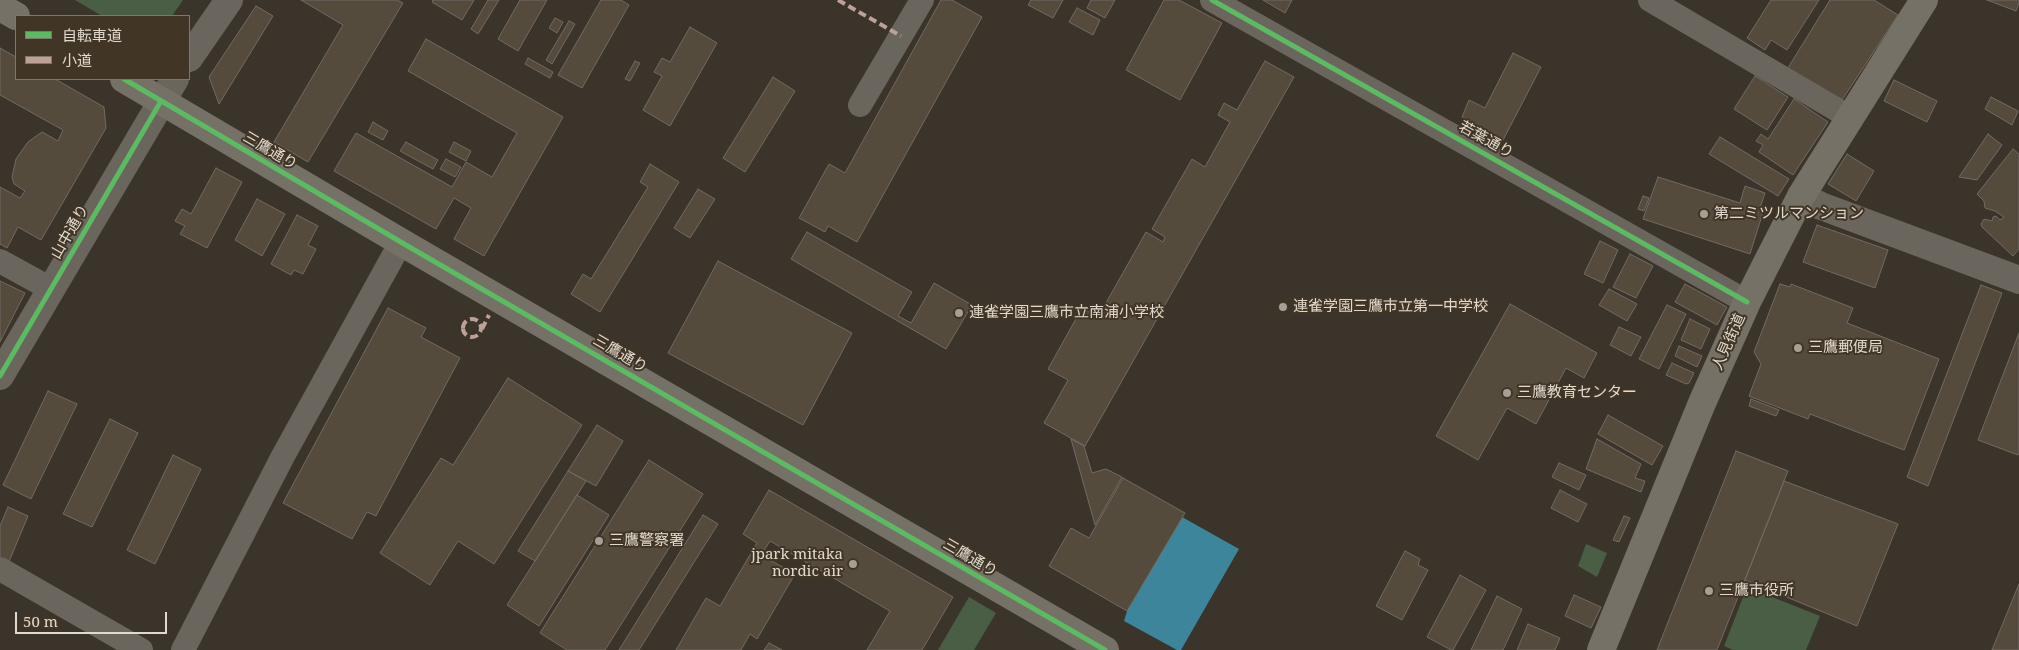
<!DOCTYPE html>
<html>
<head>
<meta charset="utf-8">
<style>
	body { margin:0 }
	#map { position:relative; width:2019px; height:650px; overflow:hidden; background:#3b342b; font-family:"Noto Serif","Noto Sans JP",serif }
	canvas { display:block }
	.legend { position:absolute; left:15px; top:15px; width:175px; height:65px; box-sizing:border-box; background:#413525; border:1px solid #817769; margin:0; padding:6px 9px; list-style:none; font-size:15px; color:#e0d9cf }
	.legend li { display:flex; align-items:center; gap:10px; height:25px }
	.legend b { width:25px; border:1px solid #817769 }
	.scale { position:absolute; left:15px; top:612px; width:152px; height:22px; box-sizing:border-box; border:2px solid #e0d9cf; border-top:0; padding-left:6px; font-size:15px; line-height:18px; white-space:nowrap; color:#e0d9cf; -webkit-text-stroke:4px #413525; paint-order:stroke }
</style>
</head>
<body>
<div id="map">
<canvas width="2019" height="650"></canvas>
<ul class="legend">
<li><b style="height:6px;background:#5cba63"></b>自転車道</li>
<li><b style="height:6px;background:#bda197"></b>小道</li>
</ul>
<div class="scale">50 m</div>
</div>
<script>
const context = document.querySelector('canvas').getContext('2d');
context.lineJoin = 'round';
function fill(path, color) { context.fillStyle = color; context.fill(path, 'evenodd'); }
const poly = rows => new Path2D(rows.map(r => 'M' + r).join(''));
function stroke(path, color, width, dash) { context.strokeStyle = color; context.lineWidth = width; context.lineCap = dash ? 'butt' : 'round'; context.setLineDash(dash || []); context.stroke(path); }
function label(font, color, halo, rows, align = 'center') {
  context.font = font + ' "Noto Serif","Noto Sans JP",serif'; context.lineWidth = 4; context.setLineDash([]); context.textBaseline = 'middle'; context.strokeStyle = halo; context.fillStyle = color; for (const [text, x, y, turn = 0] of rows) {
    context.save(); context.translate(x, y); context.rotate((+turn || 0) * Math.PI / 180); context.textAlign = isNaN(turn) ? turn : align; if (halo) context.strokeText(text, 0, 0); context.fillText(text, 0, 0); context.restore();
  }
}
const green = poly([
	[75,0,183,0,172,16,102,16],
	[1586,544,1607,553,1597,577,1578,566],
	[1747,587,1820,616,1806,650,1733,650,1724,646],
	[969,597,996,613,974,650,938,650]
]);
const water = poly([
	[1182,517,1239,549,1181,650,1177,650,1124,621,1127,611]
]);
const building = poly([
	[301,0,397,0,403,3,308,162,274,142,343,25,301,0],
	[433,0,474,0,462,20,432,2,433,0],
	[488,0,499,0,478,34,471,29,488,0],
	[520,0,547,0,518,51,498,39,520,0],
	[601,0,621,0,629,5,582,88,558,75,601,0],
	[941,0,952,0,982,17,857,242,828,226,825,232,799,218,829,164,845,173,941,0],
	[1031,0,1063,0,1053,18,1028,5,1031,0],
	[1091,0,1115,0,1105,18,1087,8,1091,0],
	[1164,0,1179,0,1222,23,1180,100,1126,70,1164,0],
	[1263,0,1292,0,1285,13,1263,0],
	[1771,0,1819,0,1787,50,1771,40,1765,50,1747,38,1771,0],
	[1830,0,1874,0,1898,15,1840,103,1786,71,1830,0],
	[1987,0,2019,0,2019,3,2016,11,1987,0],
	[256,6,273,16,219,104,209,77,256,6],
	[1077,8,1100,20,1093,35,1069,22,1077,8],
	[555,18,563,22,557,33,549,28,555,18],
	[569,21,575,24,552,64,546,60,569,21],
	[690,27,717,43,670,126,643,110,662,76,654,72,662,58,670,62,690,27],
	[426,39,563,117,484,256,454,239,471,208,454,198,436,229,334,171,356,133,452,187,466,162,492,177,517,133,408,71,426,39],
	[0,48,16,57,16,79,55,79,104,107,106,128,41,240,18,227,7,248,0,244,0,187,20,198,25,191,14,184,12,177,16,159,28,142,42,132,58,141,63,130,0,95,0,48],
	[1513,53,1541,67,1502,142,1474,128,1476,125,1462,117,1469,100,1485,108,1513,53],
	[528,58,553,72,550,78,525,64,528,58],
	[635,61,640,63,630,81,625,79,635,61],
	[1265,61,1294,77,1085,446,1044,423,1068,380,1048,369,1082,308,1098,317,1146,232,1163,242,1165,237,1152,229,1192,159,1205,167,1230,122,1218,115,1224,103,1237,110,1265,61],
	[1755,76,1788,97,1767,130,1734,109,1755,76],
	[773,77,795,91,745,172,723,158,773,77],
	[1894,80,1937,101,1927,122,1884,101,1894,80],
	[1991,97,2018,111,2012,125,1985,109,1991,97],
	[1794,99,1828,122,1793,175,1759,152,1763,145,1756,141,1761,134,1768,139,1794,99],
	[373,122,388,131,383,140,368,132,373,122],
	[1988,134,2002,145,1977,180,1959,177,1988,134],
	[1720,137,1789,179,1778,196,1709,154,1720,137],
	[406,142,438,160,433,169,400,151,406,142],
	[454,142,471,151,466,161,449,152,454,142],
	[2013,149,2019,154,2019,249,2013,256,1982,227,1981,224,1984,219,1992,221,1993,217,1996,216,2000,220,2004,217,1995,211,1985,208,1984,201,1977,194,2013,149],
	[1847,154,1874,171,1856,201,1828,184,1847,154],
	[446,159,461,167,455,177,440,169,446,159],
	[650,164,679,182,600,312,571,294,583,274,591,279,648,187,640,182,650,164],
	[216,168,242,182,207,248,180,234,185,226,175,221,182,209,191,214,216,168],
	[1658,177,1740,203,1745,186,1765,193,1760,208,1764,209,1750,254,1643,219,1658,177],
	[698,189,715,199,690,238,674,228,698,189],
	[1643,196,1649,198,1644,211,1638,209,1643,196],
	[257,199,285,214,262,256,235,240,257,199],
	[297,215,318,226,308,245,316,249,303,274,294,270,291,275,271,264,297,215],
	[1817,225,1888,250,1875,288,1803,262,1817,225],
	[807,232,912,292,898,316,911,323,934,283,972,305,946,349,791,259,807,232],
	[1600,241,1618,250,1603,283,1584,274,1600,241],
	[1630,254,1653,266,1636,298,1613,287,1630,254],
	[718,261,852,333,803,425,668,353,718,261],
	[0,281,25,293,0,342,0,281],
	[1685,284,1727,307,1717,325,1675,302,1685,284],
	[1780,284,1790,287,1791,284,1853,308,1847,323,1939,359,1904,450,1810,414,1808,419,1749,396,1761,364,1754,352,1780,284],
	[1981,285,2002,293,1928,486,1907,477,1981,285],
	[1609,289,1637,304,1627,321,1599,305,1609,289],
	[1510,304,1597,353,1584,378,1566,368,1536,424,1507,408,1478,460,1436,436,1510,304],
	[1667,305,1686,314,1659,369,1639,359,1667,305],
	[388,308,426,328,421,337,460,358,376,516,367,512,352,539,283,503,388,308],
	[1690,319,1710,329,1701,349,1681,340,1690,319],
	[1619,327,1641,337,1631,356,1610,345,1619,327],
	[2019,333,2019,453,2018,455,1978,440,2019,333],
	[1679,346,1702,356,1697,367,1675,356,1679,346],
	[1672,363,1694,373,1689,383,1686,384,1666,375,1672,363],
	[508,378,582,425,494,564,458,541,430,585,380,553,441,458,453,465,508,378],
	[48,391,77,404,31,499,3,485,48,391],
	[1751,399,1779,410,1776,416,1749,406,1751,399],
	[1608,415,1663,446,1652,465,1598,434,1608,415],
	[110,419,138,433,92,527,63,514,110,419],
	[597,425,623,441,596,486,568,471,597,425],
	[1071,439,1084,446,1092,473,1106,469,1122,477,1095,525,1071,439],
	[1597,439,1641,464,1635,478,1645,481,1641,492,1586,469,1597,439],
	[1736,451,1788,471,1784,481,1717,650,1657,650,1736,451],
	[173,455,201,469,155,564,127,550,173,455],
	[649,460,703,494,605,650,567,650,540,633,649,460],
	[1559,463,1586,475,1579,490,1552,477,1559,463],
	[568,471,586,481,535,561,518,551,568,471],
	[1123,478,1185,513,1127,611,1049,566,1071,528,1089,538,1123,478],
	[1784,481,1898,524,1857,626,1745,580,1784,481],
	[769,490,953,597,922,650,867,650,890,611,770,541,761,555,795,574,757,639,750,634,741,650,676,650,706,598,720,606,757,543,743,534,769,490],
	[1560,490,1587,504,1578,522,1551,508,1560,490],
	[577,495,609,515,539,626,507,605,577,495],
	[8,507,28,516,8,564,0,561,0,526,8,507],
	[703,515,718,524,639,650,619,650,703,515],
	[1624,516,1630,518,1619,542,1613,540,1624,516],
	[1405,551,1420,559,1418,565,1428,570,1402,620,1376,606,1405,551],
	[1460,575,1486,590,1453,650,1451,650,1427,637,1460,575],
	[2019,584,2019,650,1992,650,2019,584],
	[1574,595,1601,607,1591,628,1565,616,1574,595],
	[1497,596,1522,609,1503,650,1471,650,1497,596],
	[1528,624,1560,638,1555,650,1517,650,1528,624],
	[769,643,782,650,764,650,769,643]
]);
const minor = poly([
	[1212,0,1747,302],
	[1650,0,1851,118],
	[860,105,922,0],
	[0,261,51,289],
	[0,569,141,650],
	[183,650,283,456,401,242]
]);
const tertiary = poly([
	[189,58,229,0],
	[1801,196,1821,206,2019,280],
	[0,376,175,79]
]);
const secondary = poly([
	[0,7,16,16],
	[124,79,411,248,1105,650],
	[1601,650,1702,403,1747,302,1801,196,1924,0]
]);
const quiet = poly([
	[838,0,901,36],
	'463 328a9 9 0 1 1 18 0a9 9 0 1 1-18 0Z',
	[482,329,489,315]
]);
const cycleway = poly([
	[1212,0,1747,302],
	[124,79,411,248,1105,650],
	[0,376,161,101]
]);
const markers = [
	[1704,214,5,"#a69f96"],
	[1283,307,5,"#a69f96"],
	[959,313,5,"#a69f96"],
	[1798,348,5,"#a69f96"],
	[1507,393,5,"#a69f96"],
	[599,541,5,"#a69f96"],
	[853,564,5,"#a69f96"],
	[1709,591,5,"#a69f96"]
];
const streetNames = [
	["若葉通り",1486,140,29],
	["三鷹通り",270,151,30],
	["山中通り",70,232,-60],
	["人見街道",1729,342,-66],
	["三鷹通り",620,354,30],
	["三鷹通り",970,558,30]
];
const poiNames = [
	["第二ミツルマンション",1714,214],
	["連雀学園三鷹市立第一中学校",1293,307],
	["連雀学園三鷹市立南浦小学校",969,313],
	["三鷹郵便局",1808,348],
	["三鷹教育センター",1517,393],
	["三鷹警察署",609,541],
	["jpark mitaka",843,555,"right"],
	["nordic air",843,572,"right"],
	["三鷹市役所",1719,591]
];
fill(green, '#495e44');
fill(water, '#3d859a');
fill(building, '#554b3d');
stroke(building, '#716b64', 1);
stroke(minor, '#6a665e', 24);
stroke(tertiary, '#6a665e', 28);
stroke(secondary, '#757166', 28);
stroke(quiet, '#bda197', 4, [8, 4]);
stroke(cycleway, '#5cba63', 5);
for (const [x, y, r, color] of markers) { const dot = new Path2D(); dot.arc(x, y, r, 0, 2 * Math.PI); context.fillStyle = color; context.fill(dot); stroke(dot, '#413525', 2); }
label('15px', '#e0d9cf', '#413525', streetNames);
label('15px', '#e0d9cf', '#413525', poiNames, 'left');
</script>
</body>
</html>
